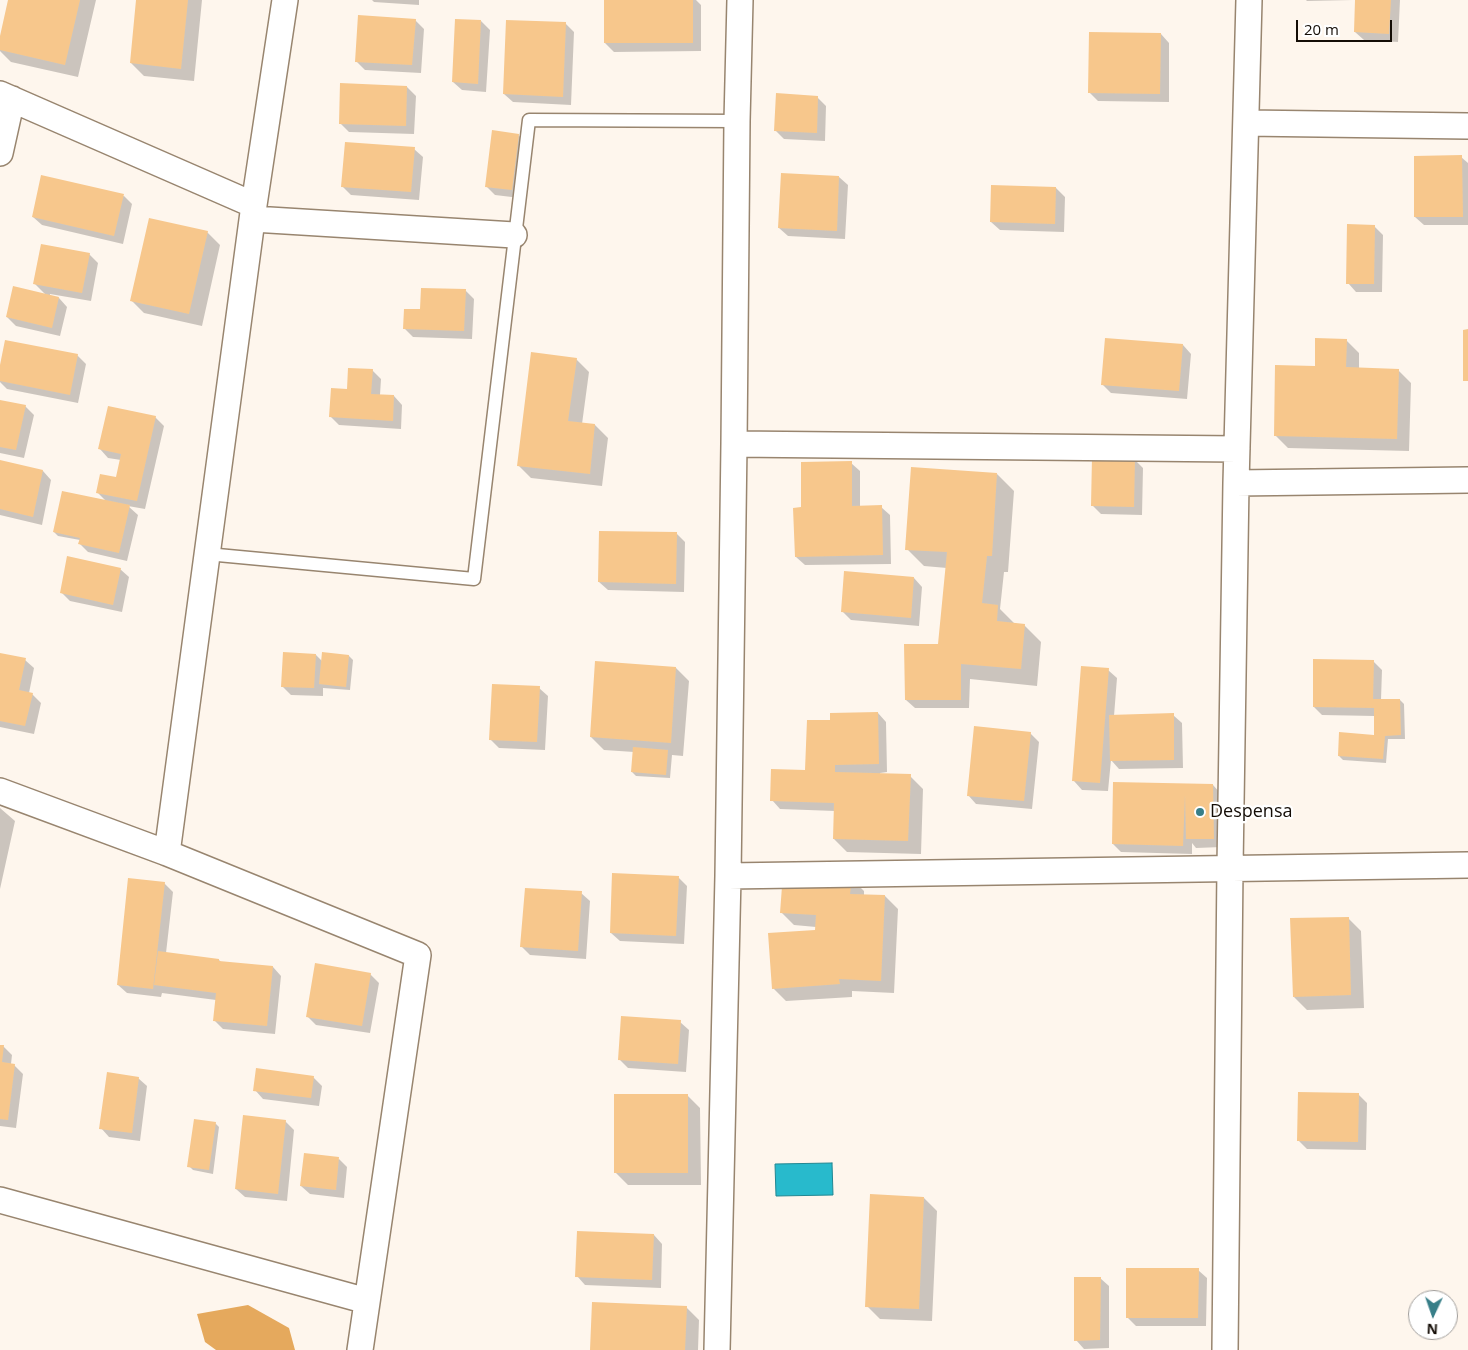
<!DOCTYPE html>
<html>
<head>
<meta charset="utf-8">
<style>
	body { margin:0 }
	#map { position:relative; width:1468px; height:1350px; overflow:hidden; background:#fef6ed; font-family:"Open Sans",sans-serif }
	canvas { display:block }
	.north { position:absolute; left:1408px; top:1290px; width:50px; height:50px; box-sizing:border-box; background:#fff; border:1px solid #a19e9b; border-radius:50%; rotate:183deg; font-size:14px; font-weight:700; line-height:20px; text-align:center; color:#140d06 }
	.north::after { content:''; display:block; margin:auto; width:18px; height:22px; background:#377e88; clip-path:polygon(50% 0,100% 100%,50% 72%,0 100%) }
	.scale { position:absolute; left:1296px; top:20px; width:96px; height:22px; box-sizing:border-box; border:2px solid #140d06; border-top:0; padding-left:6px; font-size:15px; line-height:18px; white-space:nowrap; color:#140d06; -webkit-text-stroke:4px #fff; paint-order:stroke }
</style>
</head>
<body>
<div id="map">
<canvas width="1468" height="1350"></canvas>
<div class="north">N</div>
<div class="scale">20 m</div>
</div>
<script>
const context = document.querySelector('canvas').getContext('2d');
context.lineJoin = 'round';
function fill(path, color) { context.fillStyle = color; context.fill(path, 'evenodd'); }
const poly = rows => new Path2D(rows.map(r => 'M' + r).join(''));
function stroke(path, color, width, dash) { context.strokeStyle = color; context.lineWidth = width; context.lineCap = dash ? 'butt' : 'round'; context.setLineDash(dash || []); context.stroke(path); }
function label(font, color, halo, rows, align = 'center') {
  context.font = font + ' "Open Sans",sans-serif'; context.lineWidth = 4.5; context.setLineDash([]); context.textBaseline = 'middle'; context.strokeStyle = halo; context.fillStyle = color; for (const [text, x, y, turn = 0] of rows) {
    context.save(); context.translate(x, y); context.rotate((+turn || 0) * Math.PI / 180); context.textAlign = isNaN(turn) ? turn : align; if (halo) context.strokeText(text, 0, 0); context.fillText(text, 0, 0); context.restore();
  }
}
const forest = poly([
	[248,1305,289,1328,295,1350,216,1350,205,1342,197,1314]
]);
const water = poly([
	[832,1163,833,1195,776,1196,775,1164,832,1163]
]);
const shadow = poly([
	[9,0,96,0,78,77,11,62,0,51,0,41],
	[137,0,202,0,194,81,144,76,131,63],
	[372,0,419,0,419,5,374,2],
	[605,0,696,0,701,5,701,51,614,52,605,43],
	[1306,0,1353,0,1307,1],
	[1357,0,1400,0,1398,42,1364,40,1355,32],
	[415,20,424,29,421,73,365,70,356,61],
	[481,21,490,30,486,92,462,90,453,82],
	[565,23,574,32,571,105,513,102,504,94],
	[1161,34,1169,43,1169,102,1098,101,1089,92],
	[407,87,416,96,414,134,349,132,340,123],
	[817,97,826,106,825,141,784,139,775,130],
	[518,135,527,143,520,198,495,195,487,187],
	[414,149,423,157,419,200,351,195,342,186],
	[1461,157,1468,163,1468,225,1424,225,1415,217],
	[839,177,848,185,845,239,788,236,779,228],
	[1056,188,1065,197,1064,232,1000,230,991,222],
	[124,196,132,204,123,244,42,225,33,217],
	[1374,226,1383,235,1382,292,1356,292,1348,283],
	[207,232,220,245,202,326,144,313,131,300],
	[89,254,98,263,91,301,50,294,50,296,59,298,67,307,60,336,16,326,7,317,46,295,35,284],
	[465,290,474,299,472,339,413,337,405,329,422,310],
	[1346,340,1359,353,1359,369,1398,370,1411,383,1409,451,1288,448,1275,435,1316,368],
	[1183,345,1191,354,1187,399,1111,393,1102,384],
	[77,355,86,364,78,403,7,389,0,382,0,372],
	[576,359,589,372,582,424,595,425,608,438,602,486,531,478,518,465],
	[372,370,381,379,380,395,394,396,402,405,401,429,339,425,330,416,348,390],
	[0,401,25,406,34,415,24,458,0,453],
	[155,417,164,426,145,509,128,506,138,515,127,561,88,552,80,544,80,540,58,536,54,532,107,502,98,493,117,478,121,460,108,458,100,449],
	[1134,459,1143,468,1142,515,1101,514,1093,506],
	[0,462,43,471,51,480,42,525,0,515],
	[851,463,860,471,860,507,881,507,890,515,891,564,805,565,796,557,803,509],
	[997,474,1014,491,1008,572,1004,572,1000,609,1015,624,1024,625,1041,642,1037,686,970,679,969,708,915,708,906,700,940,647,947,568,924,566,907,549],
	[677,534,685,542,684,592,608,590,599,582],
	[120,569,129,577,122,612,70,601,61,592],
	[914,578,922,587,919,626,851,620,842,611],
	[0,654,25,660,34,668,29,693,32,694,41,703,34,734,0,727],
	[316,655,323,662,349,656,353,660,350,690,323,688,323,696,291,695,282,686],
	[1373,661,1382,670,1381,700,1400,700,1404,704,1405,739,1388,739,1386,763,1343,760,1339,756,1375,736,1375,716,1322,715,1314,707],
	[676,668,689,681,683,756,672,755,670,778,636,776,632,772,634,752,604,750,591,737],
	[1108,670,1117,678,1114,716,1173,715,1182,723,1183,768,1119,769,1111,760,1108,791,1082,790,1074,781],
	[539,688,548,696,545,750,499,748,490,739],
	[878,713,886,722,887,772,880,773,880,775,910,776,923,789,921,854,847,852,834,839,835,811,780,809,772,800,806,771,831,722],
	[1030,733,1039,742,1032,809,976,804,968,795],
	[1114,784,1213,785,1221,794,1222,847,1196,848,1192,843,1192,854,1121,852,1113,844],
	[0,808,15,821,0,889],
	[678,877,687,886,684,944,620,941,611,933],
	[851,878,864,891,864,895,885,896,898,909,894,993,852,991,852,997,786,1001,773,988,816,931,816,927,794,925,781,912],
	[164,883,173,892,166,953,219,960,221,962,273,967,281,976,275,1034,223,1029,214,1020,216,1000,162,993,161,997,127,993,118,985],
	[581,893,590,901,586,959,530,955,522,947],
	[1348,918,1361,931,1364,1008,1307,1010,1294,997],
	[370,974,379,983,370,1033,316,1025,307,1016],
	[680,1022,689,1030,686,1072,628,1068,620,1060],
	[0,1046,3,1046,12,1055,11,1064,14,1065,23,1074,16,1128,0,1126],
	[313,1077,322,1086,319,1106,263,1099,255,1090],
	[138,1078,147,1086,140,1141,109,1137,101,1128],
	[1358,1094,1367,1103,1366,1150,1307,1149,1298,1140],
	[687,1095,700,1108,701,1185,628,1185,615,1172],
	[285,1121,294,1130,287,1201,245,1197,236,1189],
	[215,1123,219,1127,213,1174,193,1170,189,1166],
	[339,1159,347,1167,344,1198,310,1194,301,1186],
	[924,1198,937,1211,932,1321,880,1319,867,1306],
	[654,1235,662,1244,661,1288,585,1285,577,1276],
	[1198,1270,1207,1278,1206,1326,1136,1326,1127,1317],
	[1100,1278,1109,1286,1109,1348,1084,1349,1076,1340],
	[686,1307,699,1320,698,1350,591,1350]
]);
const building = poly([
	[8,0,80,0,65,65,0,50,0,36],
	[136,0,188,0,181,69,130,63],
	[604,0,693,0,693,43,604,43],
	[1355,0,1391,0,1389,34,1354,32],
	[358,15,416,19,412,65,355,62],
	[455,19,481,20,478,84,452,82],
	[506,20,566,22,563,97,503,94],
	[1089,32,1161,33,1160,94,1088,93],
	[340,83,407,86,406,126,339,124],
	[776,93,818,96,817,133,774,131],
	[492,130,519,134,512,190,485,187],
	[345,142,415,147,411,192,341,187],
	[1462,155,1463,217,1414,217,1414,156],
	[781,173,839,176,837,231,778,228],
	[41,175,124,194,114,236,32,217],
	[991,185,1056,187,1055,224,990,222],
	[149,218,208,231,189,314,130,301],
	[1347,224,1375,225,1374,284,1346,284],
	[41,244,90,253,82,293,33,284],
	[13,286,59,297,52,328,6,317],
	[421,288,466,289,464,331,403,329,404,309,420,309],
	[1468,329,1468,381,1463,381,1463,330],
	[1105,338,1183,344,1179,391,1101,385],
	[1315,338,1347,339,1346,367,1399,369,1397,439,1274,436,1275,365,1315,366],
	[5,340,78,354,70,395,0,381,0,365],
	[531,352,577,358,568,421,595,424,590,474,517,466],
	[348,368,373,369,371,394,394,395,393,421,329,417,331,388,347,389],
	[0,400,26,405,16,450,0,447],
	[108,406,156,416,137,501,96,493,100,474,116,477,121,454,98,449],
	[1092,457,1135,458,1134,507,1091,506],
	[0,460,43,470,33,517,0,509],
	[852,461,852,506,882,505,883,555,795,557,793,508,801,507,801,462],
	[911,467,997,473,992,556,987,556,982,603,998,605,997,621,1025,624,1021,669,961,664,961,700,905,700,904,644,938,644,947,552,905,550],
	[62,491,130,505,119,553,78,544,80,538,53,532],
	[599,531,677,532,676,584,598,582],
	[67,556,121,568,113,605,60,593],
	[844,571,914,577,911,618,841,612],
	[283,652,316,654,314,688,281,687],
	[322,652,349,655,346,687,319,684],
	[0,653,26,658,19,690,33,693,25,726,0,721],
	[1313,659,1374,660,1373,699,1400,699,1401,735,1385,736,1383,759,1338,756,1339,732,1374,735,1374,708,1313,707],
	[595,661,676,667,671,743,590,737],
	[1081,666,1109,668,1100,783,1072,781],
	[492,684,540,686,537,742,489,740],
	[878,712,879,764,835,765,835,772,911,774,908,841,833,839,834,803,770,801,771,769,805,770,807,720,830,720,830,713],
	[1174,713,1174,760,1110,761,1109,715],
	[974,726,1031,732,1024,801,967,796],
	[633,747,668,750,666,775,631,772],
	[1113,782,1213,784,1214,839,1186,839,1185,795,1183,846,1112,844],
	[612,873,679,876,676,936,610,933],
	[783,873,852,877,850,894,885,895,881,981,839,979,840,984,772,989,768,933,815,930,816,915,780,913],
	[128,878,165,882,153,989,117,985],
	[525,888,582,891,578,951,520,947],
	[1349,917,1351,995,1293,997,1290,918],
	[158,951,219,959,219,961,273,966,267,1026,213,1021,216,993,154,985],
	[315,963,371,973,362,1026,306,1017],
	[621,1016,681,1020,678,1064,618,1060],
	[0,1045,4,1045,2,1062,15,1064,8,1120,0,1119],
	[256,1068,314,1076,311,1098,253,1091],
	[107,1072,139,1077,132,1133,99,1129],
	[1298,1092,1359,1093,1358,1142,1297,1141],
	[614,1094,688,1094,688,1173,614,1173],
	[243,1115,286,1120,278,1194,235,1189],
	[194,1119,216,1122,209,1170,187,1167],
	[304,1153,339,1157,336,1190,300,1186],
	[870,1194,924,1197,919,1309,865,1307],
	[577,1231,654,1234,652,1280,575,1277],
	[1126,1268,1199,1268,1198,1318,1126,1318],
	[1074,1277,1101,1277,1100,1340,1074,1341],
	[592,1302,687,1306,685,1350,590,1350]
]);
const lane = poly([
	[207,554,474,579,529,120,737,121]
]);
const street = poly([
	[0,94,254,205],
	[1246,123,1468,126],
	[0,153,12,99],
	[253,219,514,235],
	[734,444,737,121,740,0],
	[1236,483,1468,480],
	[0,791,167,853,418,955,360,1350],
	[167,853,254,205,285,0],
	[728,876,1468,865],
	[0,1200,367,1301],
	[717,1350,728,876,734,444,1237,449],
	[1225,1350,1230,867,1236,483,1249,0]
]);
const markers = [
	[1200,812,5,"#377e88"]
];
const poiNames = [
	["Despensa",1210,812]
];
fill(forest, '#e5a95d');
fill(water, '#28bacc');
stroke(water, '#228691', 1);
fill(shadow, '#0003');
fill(building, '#f7c78c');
stroke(lane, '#98856f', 15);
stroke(street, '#98856f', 28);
stroke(lane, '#fff', 12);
stroke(street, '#fff', 25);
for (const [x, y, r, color] of markers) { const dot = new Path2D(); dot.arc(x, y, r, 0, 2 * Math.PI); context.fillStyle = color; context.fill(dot); stroke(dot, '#fff', 2); }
label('18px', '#140d06', '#fff', poiNames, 'left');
</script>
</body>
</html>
